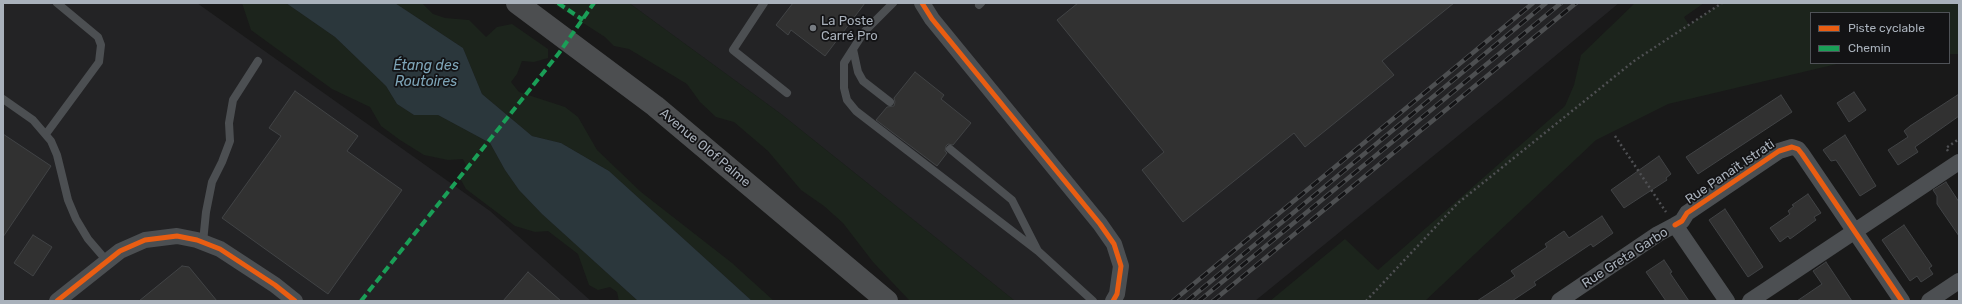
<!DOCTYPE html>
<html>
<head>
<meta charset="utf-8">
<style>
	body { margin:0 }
	#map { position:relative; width:1962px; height:304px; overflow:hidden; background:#191919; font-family:Rubik,sans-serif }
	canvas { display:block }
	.frame { position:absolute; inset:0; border:4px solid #a9b1bb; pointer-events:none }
	.legend { position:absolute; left:1810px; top:12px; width:140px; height:52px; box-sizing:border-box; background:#131315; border:1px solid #4f5257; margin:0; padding:5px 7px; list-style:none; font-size:12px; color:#a9b1bb }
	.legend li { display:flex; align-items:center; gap:8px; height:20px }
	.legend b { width:20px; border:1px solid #4f5257 }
</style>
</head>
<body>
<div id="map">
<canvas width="1962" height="304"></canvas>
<div class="frame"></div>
<ul class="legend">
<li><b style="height:5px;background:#e95d12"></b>Piste cyclable</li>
<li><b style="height:5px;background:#1a9f57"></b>Chemin</li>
</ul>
</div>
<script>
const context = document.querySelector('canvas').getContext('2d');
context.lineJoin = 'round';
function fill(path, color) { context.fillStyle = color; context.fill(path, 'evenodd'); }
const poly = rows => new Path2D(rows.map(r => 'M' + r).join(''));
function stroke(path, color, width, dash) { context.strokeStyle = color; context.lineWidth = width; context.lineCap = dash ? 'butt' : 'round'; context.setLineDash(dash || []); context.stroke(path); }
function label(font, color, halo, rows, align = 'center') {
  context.font = font + ' Rubik,sans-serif'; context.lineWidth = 3.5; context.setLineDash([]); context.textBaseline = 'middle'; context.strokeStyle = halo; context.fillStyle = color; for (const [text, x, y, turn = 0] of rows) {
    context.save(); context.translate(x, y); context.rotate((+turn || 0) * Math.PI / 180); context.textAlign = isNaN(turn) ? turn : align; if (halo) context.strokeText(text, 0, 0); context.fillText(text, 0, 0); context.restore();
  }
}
const built = poly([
	[3,3,197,3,490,211,591,301,3,301],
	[629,3,1619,3,1507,96,1255,301,1015,301,781,114]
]);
const green = poly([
	[242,3,286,3,335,37,386,86,397,104,414,115,438,115,490,143,505,170,519,190,542,214,638,301,619,301,617,292,610,287,598,290,589,285,578,254,548,231,535,232,515,226,466,189,461,180,467,167,463,159,448,160,424,155,400,140,381,126,370,107,332,89,251,30],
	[395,3,422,3,433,14,445,18,469,20,486,37,497,27,512,24,548,49,548,58,534,62,522,61,517,74,511,82,519,92,565,107,578,117,597,150,641,192,732,263,774,301,752,301,609,171,561,143,532,136,482,94,463,48],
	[552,3,629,3,781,114,1015,301,910,301,873,262,843,223,824,206,801,190,768,151,734,122,716,117,700,102,687,84,629,49,614,46,605,37],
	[1635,3,1704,3,1684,17,1689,25,1722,3,1959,3,1959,54,1949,54,1949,13,1811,13,1811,63,1841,63,1668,104,1596,140,1425,301,1270,301,1345,239,1378,270,1565,106,1574,85,1581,55]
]);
const water = poly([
	[286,3,395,3,463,48,482,94,532,136,561,143,609,171,752,301,638,301,542,214,519,190,505,170,490,143,438,115,414,115,397,104,386,86,335,37]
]);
const building = poly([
	[793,3,865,3,825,56,791,30,788,35,776,25,793,3],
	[1078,3,1454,3,1382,61,1394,75,1305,147,1294,133,1183,222,1142,170,1164,152,1057,20,1078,3],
	[915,72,944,95,941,99,971,123,953,145,948,144,946,146,945,151,947,153,937,166,876,120,887,107,894,106,895,102,894,98,915,72],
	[295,91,358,136,347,151,402,190,328,294,222,218,281,136,269,128,295,91],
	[1854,92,1866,110,1849,122,1837,103,1854,92],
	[1959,94,1959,116,1915,147,1918,152,1898,165,1888,150,1908,137,1904,131,1910,126,1959,94],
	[1781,95,1792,112,1698,174,1686,157,1781,95],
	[3,134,51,166,3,237,3,134],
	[1845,135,1876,186,1860,196,1836,160,1831,161,1823,150,1845,135],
	[1659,156,1671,174,1666,178,1667,180,1624,208,1611,190,1659,156],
	[1946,182,1959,202,1959,236,1937,204,1937,196,1933,190,1946,182],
	[1808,194,1821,213,1814,217,1816,220,1801,231,1790,239,1788,236,1780,242,1770,228,1790,214,1788,211,1794,206,1792,205,1808,194],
	[1725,209,1763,267,1748,277,1709,220,1725,209],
	[1602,216,1613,233,1593,247,1591,244,1534,282,1536,285,1512,301,1477,301,1515,276,1511,271,1547,247,1545,244,1564,231,1569,238,1602,216],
	[1904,225,1932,266,1929,268,1933,274,1921,282,1917,276,1910,281,1882,240,1904,225],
	[33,235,52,247,33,276,14,263,33,235],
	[1664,260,1672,272,1670,273,1689,301,1666,301,1646,272,1664,260],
	[1826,262,1852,301,1797,301,1822,284,1813,271,1826,262],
	[182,266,189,267,217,301,139,301,182,266],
	[528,272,561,301,503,301,528,272]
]);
const path = poly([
	[1615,136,1666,212],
	[1948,151,1946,148,1959,139],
	[1366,301,1458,203,1634,61,1722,3]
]);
const service = poly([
	[764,3,733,50,787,93],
	[979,5,981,3],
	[853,49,844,63,844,88,847,100,856,111,1038,251],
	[3,99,33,120,51,141,57,155,68,200,76,219,88,239,106,260],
	[890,102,863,81,858,72,853,49,864,32,893,3],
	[46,134,99,62,101,45,98,37,57,3],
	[950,149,1012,200,1038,251,1093,301],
	[203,242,206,212,212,182,222,162,230,141,229,123,233,100,258,61]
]);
const minor = poly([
	[922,3,932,19,1100,224,1114,244,1121,266,1117,294,1113,301],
	[1675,225,1682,221,1687,213,1779,151,1792,147,1798,149,1802,154,1902,301],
	[57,301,120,251,145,240,177,236,197,240,220,249,275,285,295,301],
	[1559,301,1658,234,1675,225,1727,301],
	[1750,301,1959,162],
	[1929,301,1959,281]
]);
const secondary = poly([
	[517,3,655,106,887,301]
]);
const rail = poly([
	[1173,301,1533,3],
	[1187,301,1546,3],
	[1199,301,1561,3],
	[1213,301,1576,3]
]);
const quiet = poly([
	[558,3,583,20],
	[361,301,559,53,594,3]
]);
const cycleway = poly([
	[922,3,932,19,1100,224,1114,244,1121,266,1117,294,1113,301],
	[1675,225,1682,221,1687,213,1779,151,1792,147,1798,149,1802,154,1902,301],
	[57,301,120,251,145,240,177,236,197,240,220,249,275,285,295,301]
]);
const markers = [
	[813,28,4,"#777c82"]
];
const poiNames = [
	["La Poste",821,21],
	["Carré Pro",821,36]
];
const streetNames = [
	["Avenue Olof Palme",705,148,40],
	["Rue Panaït Istrati",1730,172,-34],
	["Rue Greta Garbo",1625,258,-33]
];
const waterNames = [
	["Étang des",426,66],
	["Routoires",426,82]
];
fill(built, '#232325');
fill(green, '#1c241c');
fill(water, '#2b373c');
fill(building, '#313131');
stroke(building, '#414345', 1);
stroke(path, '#4f5053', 2.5, [2, 3]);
stroke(service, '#4c4f52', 8);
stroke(minor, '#4c4f52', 16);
stroke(secondary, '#4c4e50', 22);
stroke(rail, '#4d4f51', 4.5);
stroke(rail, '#131315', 3, [9]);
stroke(quiet, '#1a9f57', 4, [8, 4]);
stroke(cycleway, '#e95d12', 5);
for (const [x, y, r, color] of markers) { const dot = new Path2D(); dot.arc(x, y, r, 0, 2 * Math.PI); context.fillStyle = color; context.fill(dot); stroke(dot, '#131315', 1.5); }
label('13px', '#a9b1bb', '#131315', poiNames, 'left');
label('13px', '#a9b1bb', '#131315', streetNames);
label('italic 14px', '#7ea5b8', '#131315', waterNames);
</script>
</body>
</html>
